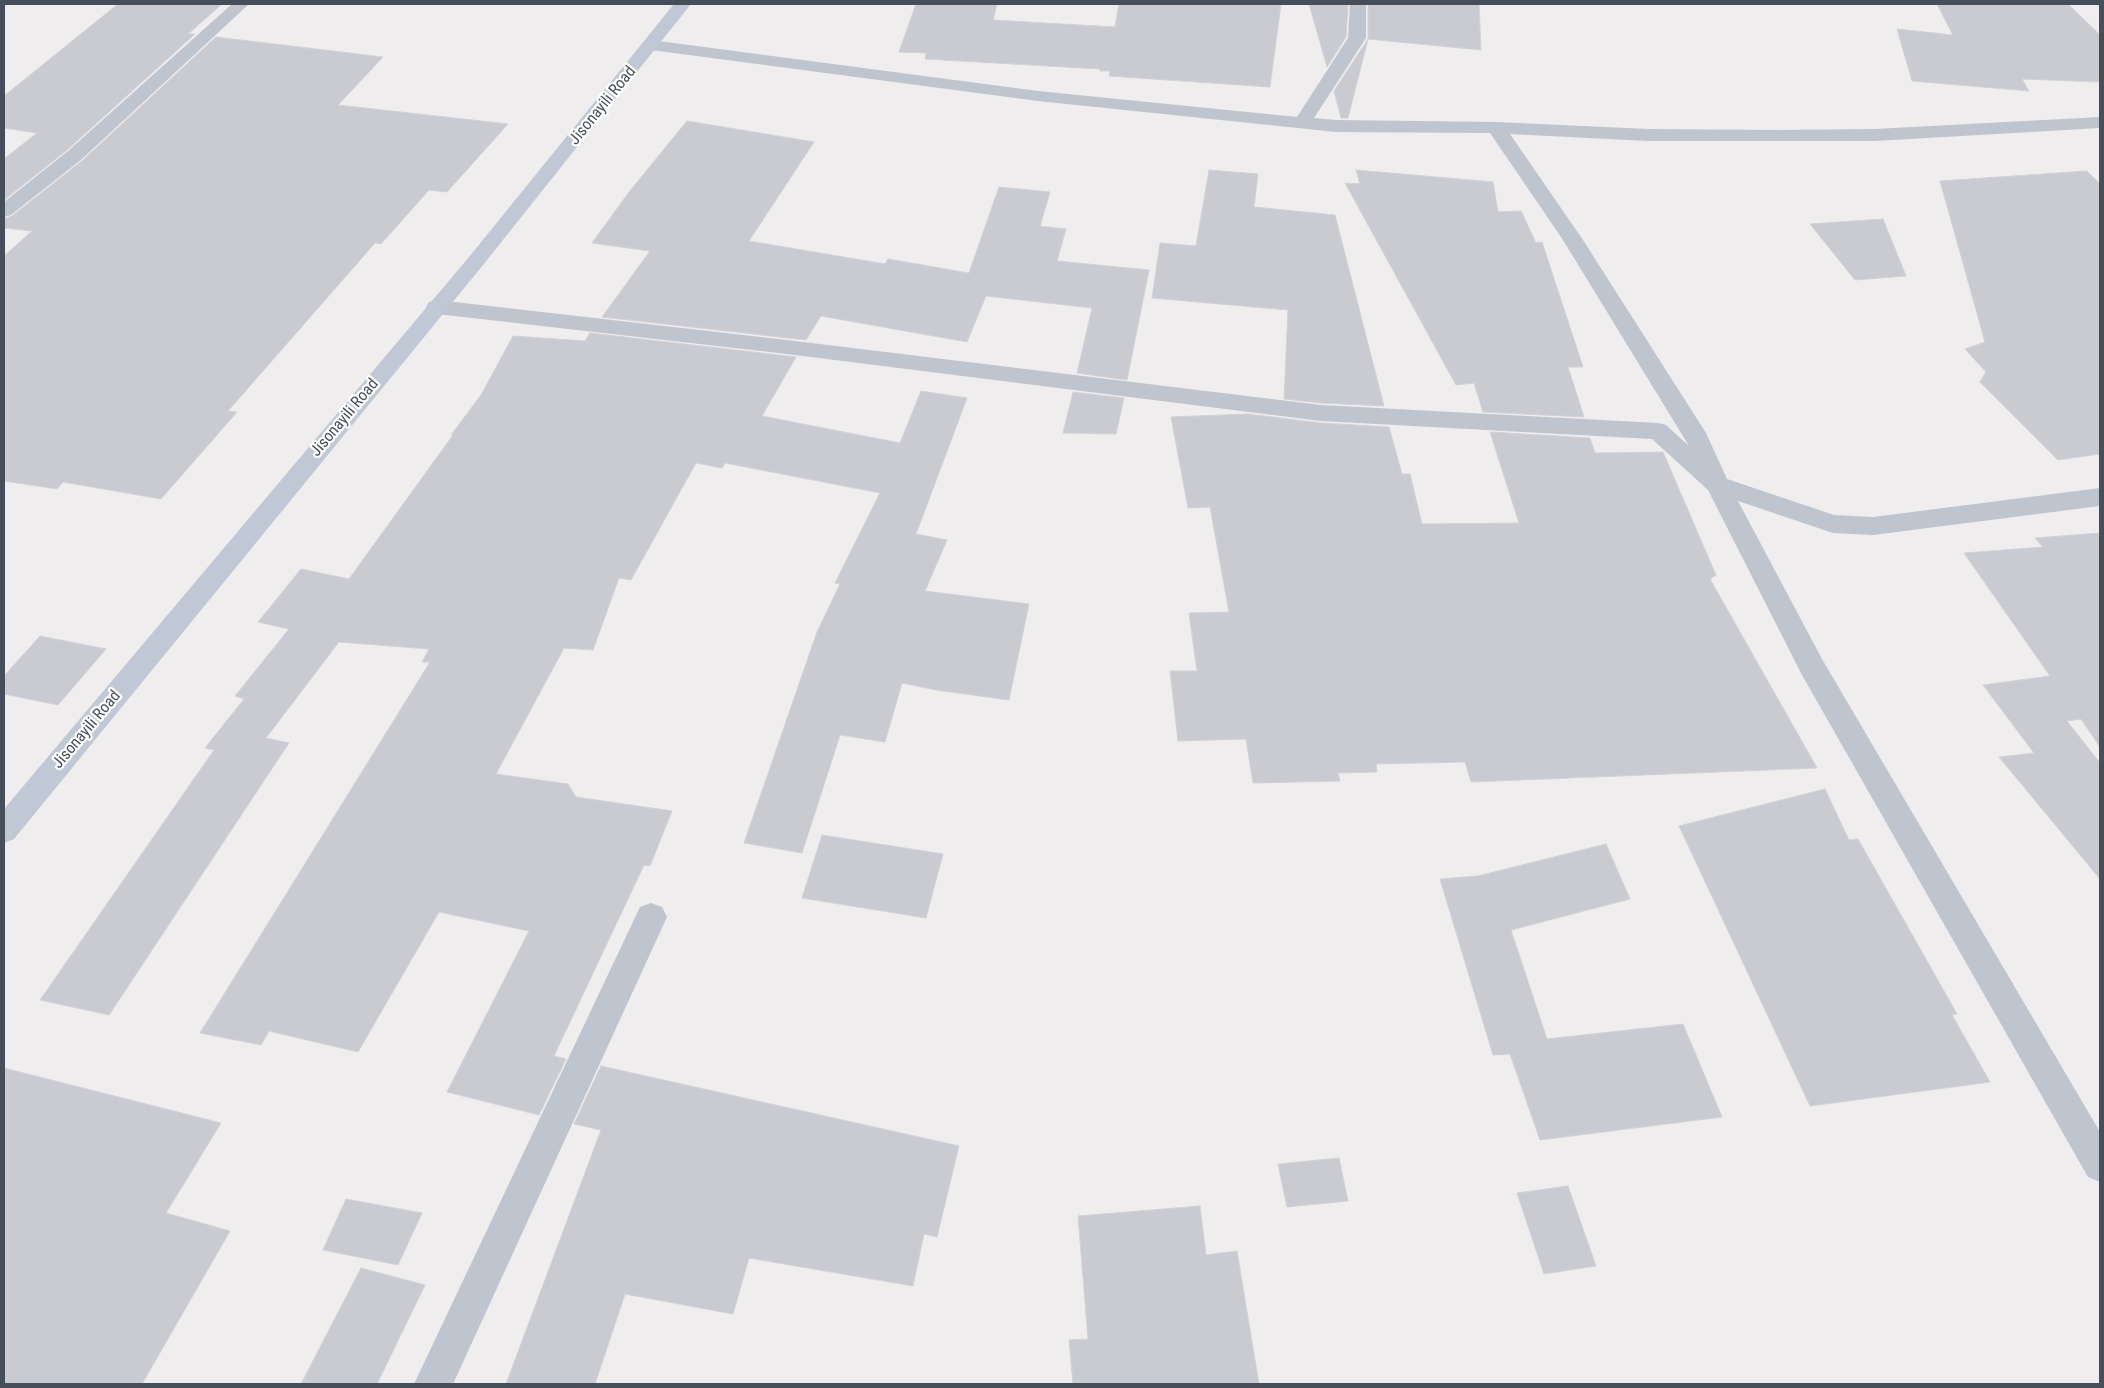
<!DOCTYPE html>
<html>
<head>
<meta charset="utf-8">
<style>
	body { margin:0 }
	#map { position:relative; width:2104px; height:1388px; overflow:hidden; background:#efeded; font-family:"Roboto Condensed",sans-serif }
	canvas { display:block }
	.frame { position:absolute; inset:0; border:5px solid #464e59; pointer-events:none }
</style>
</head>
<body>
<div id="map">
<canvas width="2104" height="1388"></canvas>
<div class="frame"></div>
</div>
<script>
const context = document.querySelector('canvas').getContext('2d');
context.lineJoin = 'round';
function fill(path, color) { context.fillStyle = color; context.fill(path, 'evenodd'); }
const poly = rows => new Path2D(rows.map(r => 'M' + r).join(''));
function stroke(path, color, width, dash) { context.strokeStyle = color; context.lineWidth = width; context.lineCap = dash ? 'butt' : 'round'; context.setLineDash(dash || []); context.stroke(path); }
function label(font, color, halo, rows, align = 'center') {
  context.font = font + ' "Roboto Condensed",sans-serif'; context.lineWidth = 4.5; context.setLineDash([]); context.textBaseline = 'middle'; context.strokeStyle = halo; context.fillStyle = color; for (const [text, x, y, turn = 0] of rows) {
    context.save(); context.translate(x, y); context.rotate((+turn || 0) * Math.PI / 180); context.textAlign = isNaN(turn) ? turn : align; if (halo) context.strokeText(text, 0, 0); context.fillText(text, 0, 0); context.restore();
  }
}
const building = poly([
	[118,4,222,4,188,34,195,34,67,150,4,200,4,159,37,133,4,128,4,96,118,4],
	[916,4,997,4,993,20,1115,27,1119,4,1281,4,1270,87,1109,76,1110,71,1100,71,1100,69,925,59,926,53,899,52,916,4],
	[1309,4,1348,4,1346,37,1327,67,1309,4],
	[1368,4,1479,4,1481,50,1368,39,1348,118,1341,118,1334,91,1368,39,1368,4],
	[1937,4,2068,4,2100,35,2100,82,2022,79,2029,91,1912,81,1897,29,1953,35,1937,4],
	[216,37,383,57,338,105,508,124,447,192,429,190,381,244,375,243,228,411,237,412,161,499,63,482,57,489,4,481,4,256,32,231,4,228,4,219,12,216,83,160,216,37],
	[687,121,814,142,749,241,885,264,888,259,969,273,999,187,1050,192,1040,226,1066,229,1057,261,1149,270,1127,380,1077,373,1092,308,986,296,967,342,821,316,806,340,602,317,650,251,592,243,629,192,687,121],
	[1209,170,1258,174,1254,207,1335,215,1384,406,1321,403,1284,399,1288,310,1152,298,1160,243,1196,246,1209,170],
	[1356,170,1493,182,1498,212,1521,211,1536,243,1542,242,1583,367,1568,367,1584,417,1483,412,1474,383,1456,385,1345,183,1360,184,1356,170],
	[2087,171,2100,184,2100,454,2058,460,1980,382,1986,372,1965,349,1985,342,1940,181,2087,171],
	[1883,219,1906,276,1855,280,1810,224,1883,219],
	[590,333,796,357,762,416,900,443,921,391,967,398,916,534,947,540,925,591,1029,604,1009,700,936,690,902,683,885,742,840,735,802,853,744,843,817,632,840,584,835,583,880,493,725,463,722,468,696,463,631,580,619,578,593,650,564,648,496,774,568,784,576,797,672,811,650,866,644,865,554,1056,566,1059,539,1115,447,1092,529,931,439,912,358,1052,269,1031,261,1045,200,1033,430,662,422,662,429,649,339,642,266,738,289,743,109,1015,40,1000,214,750,205,748,244,699,235,696,289,629,258,622,301,569,349,579,453,435,451,435,481,395,513,336,585,341,590,333],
	[1073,392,1124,398,1116,434,1063,433,1073,392],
	[1248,414,1321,423,1389,427,1402,474,1410,474,1422,524,1519,523,1490,432,1590,438,1595,453,1663,452,1716,575,1710,579,1817,768,1471,782,1465,762,1376,764,1377,772,1338,773,1340,781,1253,783,1246,739,1178,741,1170,671,1197,671,1189,613,1229,612,1210,507,1188,508,1171,417,1248,414],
	[2100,533,2100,747,2081,719,2067,721,2100,763,2100,879,1999,757,2034,753,1983,685,2050,676,1964,553,2043,547,2035,538,2100,533],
	[40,636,106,649,58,705,4,694,4,676,40,636],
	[1825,789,1849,840,1858,839,1957,1014,1952,1015,1990,1082,1810,1106,1679,826,1825,789],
	[822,835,943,854,926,918,802,898,822,835],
	[1606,844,1630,899,1511,930,1547,1039,1683,1024,1722,1117,1540,1140,1510,1054,1493,1055,1440,879,1478,876,1606,844],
	[601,1066,959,1146,937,1237,924,1234,913,1286,749,1258,733,1314,625,1294,595,1384,506,1384,601,1130,574,1124,601,1066],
	[4,1068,221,1123,166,1213,230,1231,142,1384,4,1384,4,1068],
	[1339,1158,1348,1201,1287,1207,1278,1164,1339,1158],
	[1568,1186,1596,1266,1544,1274,1517,1193,1568,1186],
	[346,1199,422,1213,398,1265,323,1250,346,1199],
	[1200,1206,1206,1255,1237,1251,1259,1384,1073,1384,1069,1340,1088,1339,1078,1216,1200,1206],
	[361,1268,425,1285,377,1384,301,1384,361,1268]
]);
const street = poly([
	[232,4,249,4,82,159,11,215,4,217,4,202,68,151,232,4],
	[1350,4,1366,4,1366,38,1314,118,1336,120,1496,122,1648,129,1779,130,1875,129,2100,117,2100,128,1875,141,1648,141,1510,134,1583,240,1706,433,1727,479,1834,515,1873,517,2100,488,2100,506,1873,535,1833,533,1738,501,1822,659,2100,1132,2100,1182,2088,1177,1802,675,1708,490,1652,439,1321,421,787,354,437,314,429,312,426,307,429,302,437,300,787,340,1321,405,1658,423,1666,425,1689,446,1563,240,1490,133,1336,132,1038,101,651,50,645,49,642,45,645,41,651,40,1038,91,1297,117,1348,38,1350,4],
	[651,903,662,907,667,917,453,1384,414,1384,640,907,651,903]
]);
const secondary = poly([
	[674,4,691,4,483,265,14,839,4,843,4,809,469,257,674,4]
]);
const streetNames = [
	["Jisonayili Road",603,106,-51],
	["Jisonayili Road",345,418,-50],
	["Jisonayili Road",87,730,-50]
];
fill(building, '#cacbd1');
stroke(building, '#d1d2d8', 1);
fill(street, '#bec5ce');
fill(secondary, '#c0c8d5');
label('16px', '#464e59', '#fff', streetNames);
</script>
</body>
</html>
